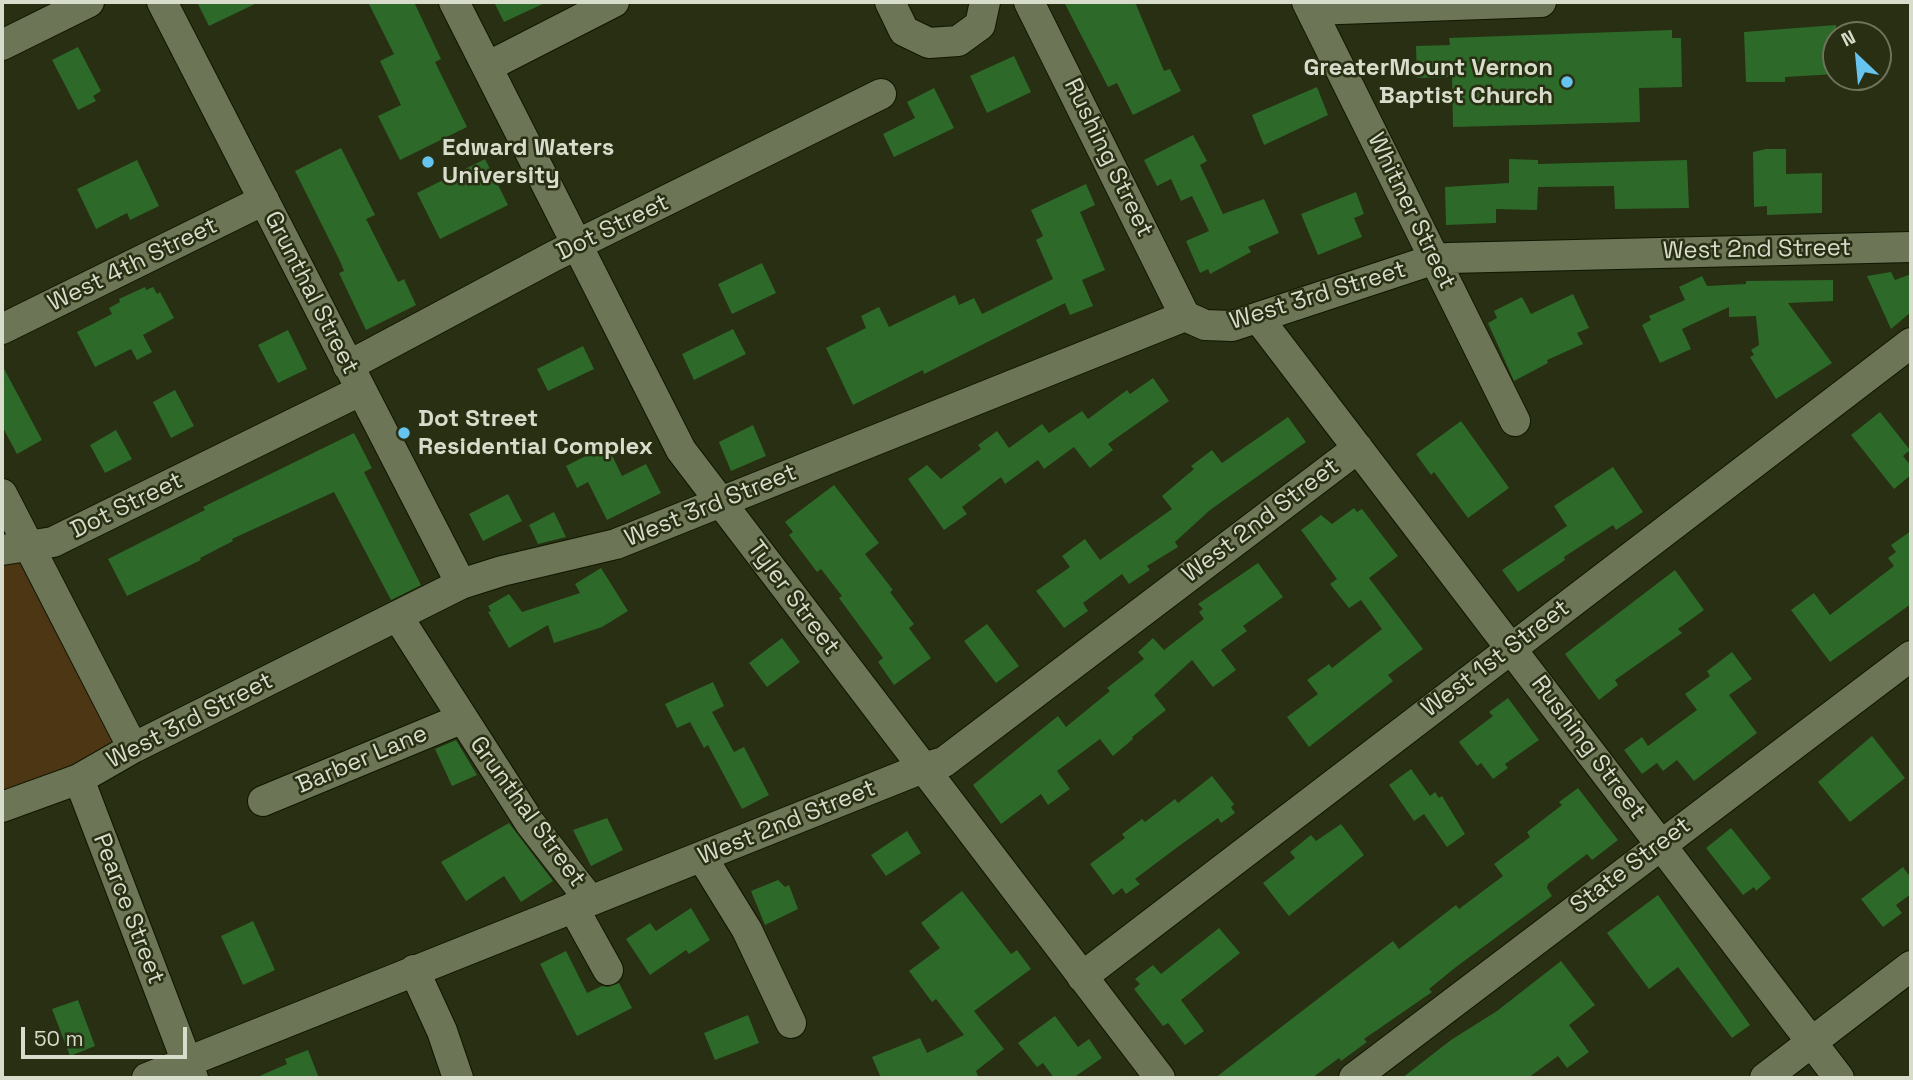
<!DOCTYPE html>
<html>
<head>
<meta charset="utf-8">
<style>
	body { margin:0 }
	#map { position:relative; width:1913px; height:1080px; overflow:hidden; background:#282f12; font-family:"Space Grotesk",sans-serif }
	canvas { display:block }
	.frame { position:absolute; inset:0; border:4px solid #d7dccb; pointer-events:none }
	.north { position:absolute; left:1822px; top:21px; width:70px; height:70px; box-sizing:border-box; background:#282f12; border:2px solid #6e745c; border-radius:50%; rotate:334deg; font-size:19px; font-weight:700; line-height:28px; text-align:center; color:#d7dccb }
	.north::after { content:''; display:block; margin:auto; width:24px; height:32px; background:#66c4ef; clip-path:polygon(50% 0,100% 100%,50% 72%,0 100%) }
	.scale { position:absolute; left:21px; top:1027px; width:166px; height:32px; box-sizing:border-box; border:4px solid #d7dccb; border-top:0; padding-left:9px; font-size:21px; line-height:24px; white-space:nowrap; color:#d7dccb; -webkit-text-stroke:5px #282f12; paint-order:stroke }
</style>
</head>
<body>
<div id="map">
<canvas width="1913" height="1080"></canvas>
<div class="frame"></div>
<div class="north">N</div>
<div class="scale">50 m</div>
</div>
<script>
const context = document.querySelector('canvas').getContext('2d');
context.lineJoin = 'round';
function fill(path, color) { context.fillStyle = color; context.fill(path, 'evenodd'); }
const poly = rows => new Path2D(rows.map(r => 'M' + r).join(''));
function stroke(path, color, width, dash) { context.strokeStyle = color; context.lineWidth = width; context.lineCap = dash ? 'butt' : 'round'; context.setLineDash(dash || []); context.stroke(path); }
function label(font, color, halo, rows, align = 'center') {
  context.font = font + ' "Space Grotesk",sans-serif'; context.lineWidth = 5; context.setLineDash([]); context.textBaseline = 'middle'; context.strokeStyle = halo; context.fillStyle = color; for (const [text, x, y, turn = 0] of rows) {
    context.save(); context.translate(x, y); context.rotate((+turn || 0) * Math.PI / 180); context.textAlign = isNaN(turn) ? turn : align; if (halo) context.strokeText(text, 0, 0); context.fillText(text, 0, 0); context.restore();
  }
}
const green = poly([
	[12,558,26,566,119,751,2,797,2,560]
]);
const building = poly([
	[197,2,259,2,209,26],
	[368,2,414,2,441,59,435,62,467,127,400,160,378,116,401,105,380,61,394,54],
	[494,2,547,2,504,22],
	[1064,2,1135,2,1164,71,1170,69,1181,91,1133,115,1117,83,1108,87],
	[1836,25,1836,74,1785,77,1785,82,1746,82,1744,32],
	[1672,30,1672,38,1681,38,1682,87,1639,88,1640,122,1453,127,1452,77,1417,78,1416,46,1450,45,1449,38],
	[78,47,101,91,93,96,96,101,78,110,52,60],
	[1014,56,1031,92,987,113,970,76],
	[1317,87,1328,115,1264,145,1252,115],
	[934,88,954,128,894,157,883,134,915,118,907,102],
	[1193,135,1207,161,1200,165,1223,214,1264,199,1279,233,1248,247,1251,252,1210,274,1208,269,1200,273,1186,241,1209,231,1192,196,1181,201,1171,179,1157,186,1144,160],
	[341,148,375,215,366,219,398,282,404,279,416,305,366,330,339,273,344,271,340,261,295,171],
	[1766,149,1786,149,1786,174,1822,173,1822,213,1767,215,1767,206,1754,207,1753,152],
	[485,159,508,205,440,239,417,193],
	[1509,159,1538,160,1538,164,1687,160,1689,208,1615,209,1614,186,1538,187,1537,210,1496,209,1496,223,1446,225,1445,187,1509,183],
	[137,160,159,206,130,220,127,213,96,229,77,189],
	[1086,184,1095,205,1080,212,1105,270,1082,280,1093,306,1070,315,1065,303,924,374,923,370,853,405,826,348,866,328,861,316,879,307,889,327,955,295,959,305,974,298,982,314,1053,279,1036,240,1043,236,1031,210],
	[1356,192,1364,214,1354,218,1362,237,1318,255,1301,214],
	[762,263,776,293,732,314,718,284],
	[1891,272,1895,280,1911,274,1911,312,1891,329,1867,276],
	[1702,276,1707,286,1746,284,1746,281,1833,280,1833,301,1788,303,1832,363,1776,399,1750,357,1754,355,1751,350,1759,345,1756,316,1729,317,1729,307,1682,329,1691,349,1660,363,1642,325,1651,320,1649,316,1685,300,1679,287],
	[145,287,146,290,153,287,157,294,160,292,174,318,143,335,152,352,137,360,131,349,95,367,77,332,112,314,109,308,120,302,119,299],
	[1573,294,1589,328,1577,333,1583,344,1547,360,1548,363,1514,381,1488,323,1497,318,1494,311,1522,297,1531,314],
	[733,329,746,354,694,380,682,354],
	[288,330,307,369,278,383,258,345],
	[583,346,594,369,548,391,537,369],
	[2,365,42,440,17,454,2,426],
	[1153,378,1169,401,1108,444,1113,450,1090,468,1074,447,1044,469,1038,460,1005,484,1001,477,962,507,967,514,944,530,908,479,927,465,941,479,981,449,978,445,997,431,1009,448,1042,424,1049,433,1082,411,1088,419,1127,390,1130,394],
	[175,390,194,426,171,438,153,402],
	[1880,412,1910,450,1903,456,1911,466,1911,475,1894,489,1851,435],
	[1288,417,1306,442,1210,510,1175,542,1178,547,1147,566,1150,570,1129,584,1122,574,1083,603,1088,611,1064,628,1036,591,1070,567,1062,556,1085,539,1100,560,1172,509,1162,496,1194,469,1191,466,1212,450,1222,463],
	[1461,421,1509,488,1468,518,1434,472,1431,475,1416,454],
	[753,425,766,456,731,471,719,442],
	[116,430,132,459,105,473,90,445],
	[354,433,372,468,364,472,421,585,391,600,334,492,232,539,233,541,200,558,201,560,127,596,108,559,205,510,203,507],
	[607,445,622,476,646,464,661,493,607,520,588,482,577,488,566,466],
	[1613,467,1643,512,1616,530,1613,525,1564,557,1565,560,1518,592,1502,570,1567,526,1554,506],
	[834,485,879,543,865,554,893,590,890,592,914,624,909,628,931,658,894,685,878,662,883,658,839,598,842,596,821,569,817,572,789,535,793,532,785,522],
	[508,494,522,521,483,541,469,514],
	[1354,508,1357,512,1362,509,1398,556,1369,578,1423,649,1388,675,1393,681,1309,747,1287,717,1318,694,1307,680,1329,664,1332,668,1382,629,1361,600,1349,608,1330,584,1337,579,1301,530,1321,515,1332,524],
	[554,512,566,537,538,544,529,525],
	[1911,531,1911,604,1830,662,1791,610,1814,593,1830,615,1894,566,1888,558,1896,552,1891,545],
	[1258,563,1283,597,1243,626,1247,631,1221,650,1236,670,1213,687,1192,660,1154,695,1166,710,1132,737,1133,739,1113,756,1100,739,1057,771,1070,789,1048,805,1041,794,1001,824,973,785,1058,716,1066,727,1110,691,1107,688,1144,659,1138,652,1153,638,1164,650,1204,619,1199,612,1203,609,1198,604],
	[601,568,628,611,602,627,554,643,548,625,509,648,488,612,491,611,488,606,509,594,522,612,580,593,575,584],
	[1675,570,1704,610,1678,629,1682,633,1615,680,1618,685,1599,700,1565,654],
	[987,624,1019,666,996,683,964,641],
	[782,638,800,662,767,687,749,663],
	[1732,652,1752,679,1729,695,1757,733,1694,781,1677,760,1663,771,1657,763,1642,774,1624,750,1642,737,1648,746,1697,710,1685,694,1710,676,1707,671],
	[713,682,724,706,712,712,734,752,744,747,769,795,742,809,708,745,704,748,690,722,677,728,665,704],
	[1508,698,1539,740,1505,764,1508,768,1493,779,1481,763,1477,766,1459,742,1493,716,1489,712],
	[1872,736,1905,778,1850,822,1818,782],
	[456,740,477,775,452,786,435,749],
	[1411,769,1430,796,1435,792,1439,798,1442,796,1465,834,1447,847,1424,814,1414,821,1389,785],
	[1212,776,1234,804,1231,807,1235,813,1221,823,1218,818,1179,846,1135,879,1140,884,1126,894,1122,888,1113,895,1090,864,1125,838,1122,834,1142,819,1145,822,1175,799,1178,803],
	[1578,788,1618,840,1592,860,1587,854,1548,884,1547,888,1552,896,1456,967,1429,989,1432,992,1364,1039,1367,1042,1341,1061,1339,1058,1312,1078,1215,1078,1393,941,1399,949,1456,905,1459,909,1503,876,1494,864,1530,837,1527,832,1562,805,1559,802],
	[607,818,623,850,591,866,573,830],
	[509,823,553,881,521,902,504,876,466,901,441,862],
	[1341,824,1364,855,1289,916,1263,883,1295,858,1290,852,1311,835,1316,841],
	[1731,828,1771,878,1756,891,1754,887,1743,895,1706,848],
	[907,831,921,853,886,876,871,855],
	[1903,867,1911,878,1911,894,1896,905,1902,913,1883,927,1861,899],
	[778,880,785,887,789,885,798,909,765,925,751,891],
	[962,891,1011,954,1017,950,1031,969,974,1011,1004,1049,976,1071,979,1078,881,1078,872,1057,920,1038,927,1053,964,1035,936,999,932,1002,909,971,940,948,921,923],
	[1658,895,1750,1025,1732,1038,1678,967,1649,989,1607,933],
	[691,908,710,940,689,954,686,950,650,975,626,939,650,923,656,931],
	[253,921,275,970,243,985,221,936],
	[1219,928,1240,953,1181,1000,1204,1031,1185,1045,1168,1023,1163,1026,1134,989,1140,984,1135,979,1153,965,1161,974],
	[566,951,587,993,602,986,608,987,619,983,632,1008,577,1036,540,964],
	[1561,961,1595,1005,1569,1025,1589,1052,1567,1068,1558,1056,1528,1078,1402,1078,1451,1040,1497,1011],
	[78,1000,95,1046,70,1056,52,1009],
	[748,1015,759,1043,715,1060,704,1033],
	[1055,1016,1078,1047,1089,1039,1102,1058,1073,1078,1054,1078,1043,1063,1037,1067,1018,1043],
	[308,1050,319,1078,255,1078,287,1064,285,1059]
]);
const minor = poly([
	[162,2,461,584],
	[454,2,681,450,1160,1078],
	[890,2,904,31,929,43,958,41,980,25,985,2],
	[1029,2,1185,316],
	[1307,2,1515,421],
	[1311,10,1541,2],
	[2,45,89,2],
	[487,67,614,2],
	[1259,319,1839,1078],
	[2,329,264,200],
	[348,366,554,256,881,94],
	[2,494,133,748],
	[2,550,53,542,360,391],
	[398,617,530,823,590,900],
	[79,779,193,1078],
	[263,801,461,719],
	[2,807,79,779,133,748,461,584,502,571,616,544,1185,316,1205,325,1232,326,1435,259,1449,258,1911,247],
	[702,857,747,930,791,1023],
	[573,907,608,970],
	[414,970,442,1031,458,1078],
	[1082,977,1911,343],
	[147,1078,923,768,944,762,1358,448],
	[1354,1078,1911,656],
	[1765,1078,1911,966]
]);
const markers = [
	[1567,82,7,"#66c4ef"],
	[428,162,7,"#66c4ef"],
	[404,433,7,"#66c4ef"]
];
const poiNames = [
	["GreaterMount Vernon",1553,68,"right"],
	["Baptist Church",1553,96,"right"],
	["Edward Waters",442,148],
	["University",442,176],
	["Dot Street",418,419],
	["Residential Complex",418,447]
];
const streetNames = [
	["Rushing Street",1108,158,64],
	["Whitner Street",1411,211,64],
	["Dot Street",613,228,-26],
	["West 2nd Street",1757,250,-1],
	["West 4th Street",133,265,-26],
	["Grunthal Street",311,293,63],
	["West 3rd Street",1318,296,-17],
	["Dot Street",127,506,-26],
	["West 3rd Street",711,506,-22],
	["West 2nd Street",1261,521,-37],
	["Tyler Street",793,598,53],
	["West 1st Street",1496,659,-37],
	["West 3rd Street",190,721,-27],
	["Rushing Street",1588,748,53],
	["Barber Lane",362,760,-23],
	["Grunthal Street",527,812,54],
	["West 2nd Street",787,823,-22],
	["State Street",1631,866,-37],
	["Pearce Street",128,909,69]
];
fill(green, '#4c3614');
fill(building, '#2d6929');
stroke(minor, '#111600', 32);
stroke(minor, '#6c7556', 30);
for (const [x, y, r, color] of markers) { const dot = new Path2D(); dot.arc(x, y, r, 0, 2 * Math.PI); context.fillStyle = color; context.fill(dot); stroke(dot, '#282f12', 2.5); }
label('bold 24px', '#d7dccb', '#282f12', poiNames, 'left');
label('24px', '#d7dccb', '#282f12', streetNames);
</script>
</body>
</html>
